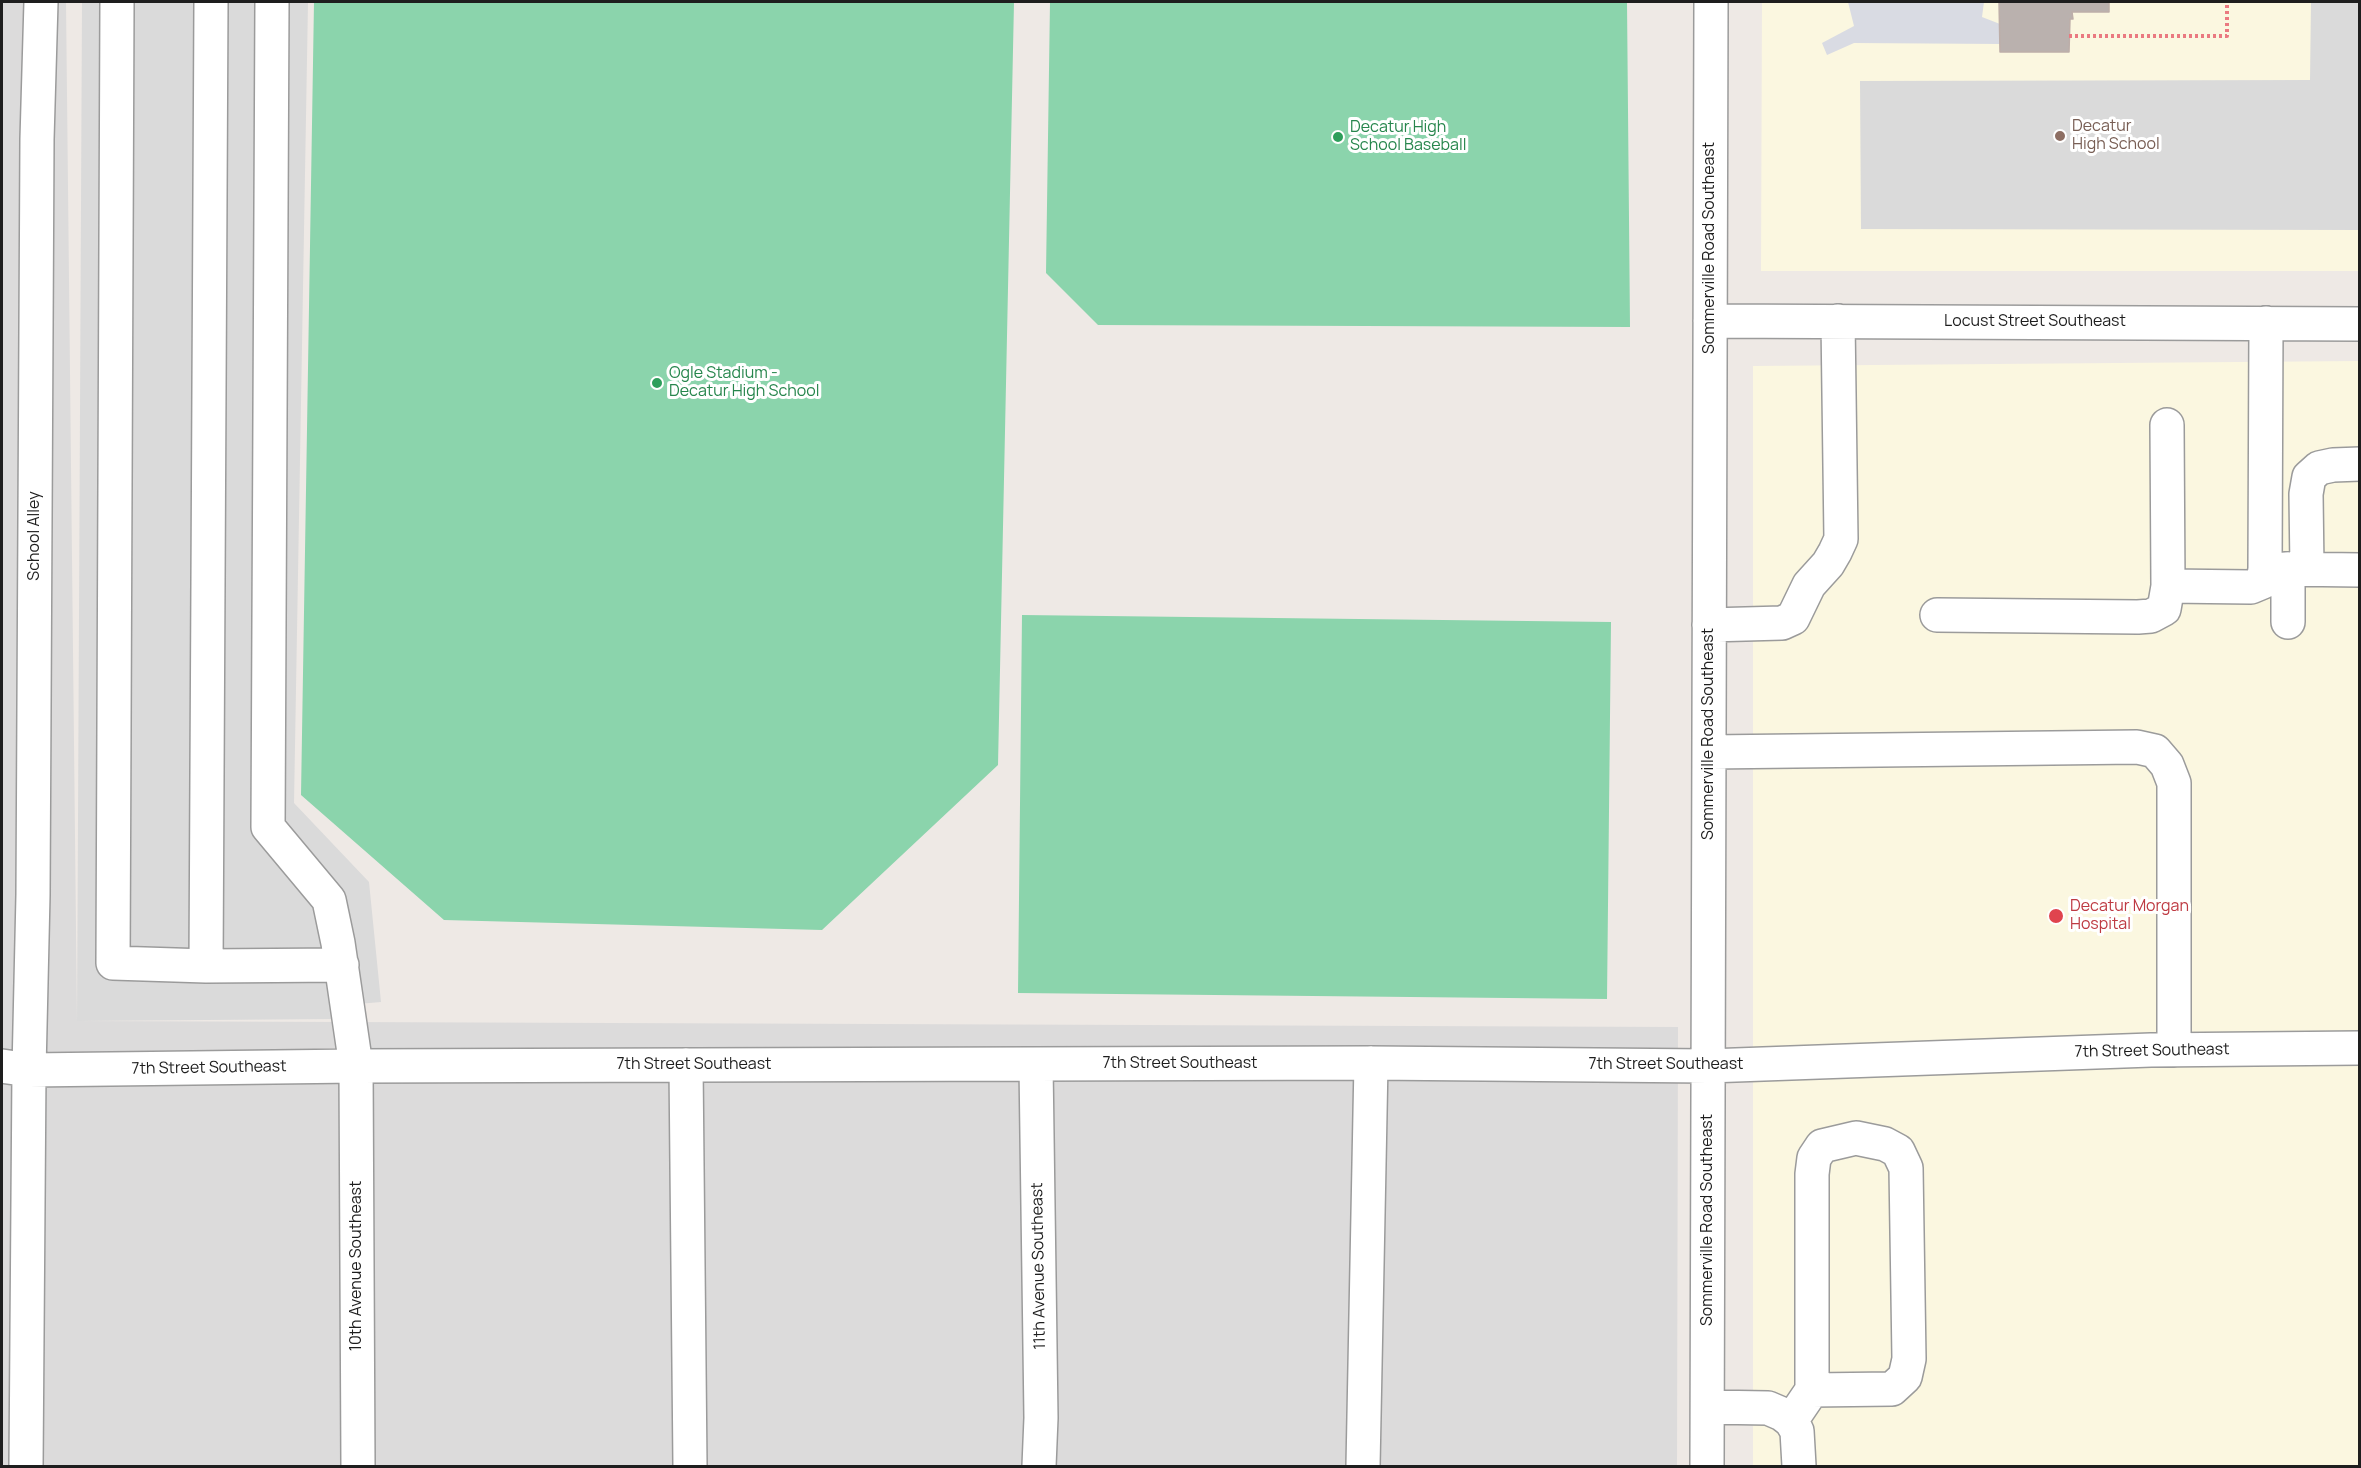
<!DOCTYPE html>
<html>
<head>
<meta charset="utf-8">
<style>
	body { margin:0 }
	#map { position:relative; width:2361px; height:1468px; overflow:hidden; background:#eee9e5; font-family:Manrope,sans-serif }
	canvas { display:block }
	.frame { position:absolute; inset:0; border:3px solid #1e1e1e; pointer-events:none }
</style>
</head>
<body>
<div id="map">
<canvas width="2361" height="1468"></canvas>
<div class="frame"></div>
</div>
<script>
const context = document.querySelector('canvas').getContext('2d');
context.lineJoin = 'round';
function fill(path, color) { context.fillStyle = color; context.fill(path, 'evenodd'); }
const poly = rows => new Path2D(rows.map(r => 'M' + r).join(''));
function stroke(path, color, width, dash) { context.strokeStyle = color; context.lineWidth = width; context.lineCap = dash ? 'butt' : 'round'; context.setLineDash(dash || []); context.stroke(path); }
function label(font, color, halo, rows, align = 'center') {
  context.font = font + ' Manrope,sans-serif'; context.lineWidth = 6; context.setLineDash([]); context.textBaseline = 'middle'; context.strokeStyle = halo; context.fillStyle = color; for (const [text, x, y, turn = 0] of rows) {
    context.save(); context.translate(x, y); context.rotate((+turn || 0) * Math.PI / 180); context.textAlign = isNaN(turn) ? turn : align; if (halo) context.strokeText(text, 0, 0); context.fillText(text, 0, 0); context.restore();
  }
}
const residential = poly([
	[2,2,66,2,77,1021,1678,1027,1677,1466,2,1466]
]);
const education = poly([
	[1762,2,2359,2,2359,271,1761,271],
	[2359,361,2359,1466,1753,1466,1753,366]
]);
const pitch = poly([
	[314,2,1014,2,998,765,822,930,444,920,301,795],
	[1050,2,1627,2,1630,327,1098,325,1046,273],
	[1022,615,1611,622,1607,999,1018,993]
]);
const parking = poly([
	[82,2,308,2,294,803,369,882,381,1002,346,1005,337,1019,77,1021],
	[2311,2,2359,2,2359,230,1861,229,1860,81,2310,80]
]);
const plaza = poly([
	[1848,2,1984,2,1982,17,2000,24,2000,44,1854,43,1827,55,1822,43,1854,26]
]);
const building = poly([
	[1999,2,2109,2,2109,12,2072,12,2073,19,2070,19,2069,52,2000,52,1999,2]
]);
const path = poly([
	[2069,36,2227,36,2227,2]
]);
const minor = poly([
	[117,2,113,963,206,966,211,2],
	[272,2,268,827,329,900,338,943,356,1066,358,1466],
	[1710,321,2360,324],
	[2285,569,2360,570],
	[2288,569,2288,622],
	[2307,569,2306,494,2309,477,2319,468,2333,465,2360,464],
	[2168,586,2251,587,2263,582,2265,569,2266,323],
	[1937,615,2138,617,2151,616,2164,609,2168,586,2167,425],
	[1709,625,1782,623,1793,618,1809,585,1828,564,1835,552,1841,539,1838,321],
	[1709,752,2137,747,2155,751,2167,765,2174,783,2174,1050],
	[206,966,342,965],
	[686,1065,690,1466],
	[1036,1065,1041,1418,1039,1466],
	[2,1066,29,1070,356,1066,1371,1063,1708,1066,2151,1050,2360,1048],
	[1708,1407,1768,1408,1782,1414,1791,1421,1797,1431,1799,1466],
	[1791,1421,1812,1390,1892,1389,1905,1377,1909,1359,1906,1168,1898,1151,1885,1144,1856,1138,1822,1146,1814,1158,1812,1174,1812,1390],
	[26,1466,29,1070,33,895,37,139,41,2],
	[1363,1466,1371,1063],
	[1707,1466,1711,2]
]);
const markers = [
	[2060,136,6,"#8d6e63"],
	[1338,137,6,"#2e9e5b"],
	[657,383,6,"#2e9e5b"],
	[2056,916,8,"#e0444e"]
];
const educationNames = [
	["Decatur",2072,127],
	["High School",2072,145]
];
const leisureNames = [
	["Decatur High",1350,128],
	["School Baseball",1350,146],
	["Ogle Stadium -",669,374],
	["Decatur High School",669,392]
];
const streetNames = [
	["Sommerville Road Southeast",1710,248,-90],
	["Locust Street Southeast",2035,322],
	["School Alley",35,536,-90],
	["Sommerville Road Southeast",1709,734,-90],
	["7th Street Southeast",2152,1051,-1],
	["7th Street Southeast",1180,1064],
	["7th Street Southeast",694,1065],
	["7th Street Southeast",1666,1065],
	["7th Street Southeast",209,1068,-1],
	["Sommerville Road Southeast",1708,1220,-90],
	["10th Avenue Southeast",357,1266,-90],
	["11th Avenue Southeast",1039,1266,-91]
];
const healthNames = [
	["Decatur Morgan",2070,907],
	["Hospital",2070,925]
];
fill(residential, '#dcdbdb');
fill(education, '#fbf7e0');
fill(pitch, '#8bd4ac');
fill(parking, '#dadada');
fill(plaza, '#d9dbe3');
fill(building, '#bab1ae');
stroke(building, '#bdaea9', 1.5);
stroke(minor, '#9b9b9b', 36);
stroke(path, '#ea7980', 4, [3, 3]);
stroke(minor, '#fff', 33);
for (const [x, y, r, color] of markers) { const dot = new Path2D(); dot.arc(x, y, r, 0, 2 * Math.PI); context.fillStyle = color; context.fill(dot); stroke(dot, '#fff', 2); }
label('16px', '#785e54', '#fff', educationNames, 'left');
label('16px', '#27864d', '#fff', leisureNames, 'left');
label('16px', '#1e1e1e', '#fff', streetNames);
label('16px', '#be3a42', '#fff', healthNames, 'left');
</script>
</body>
</html>
